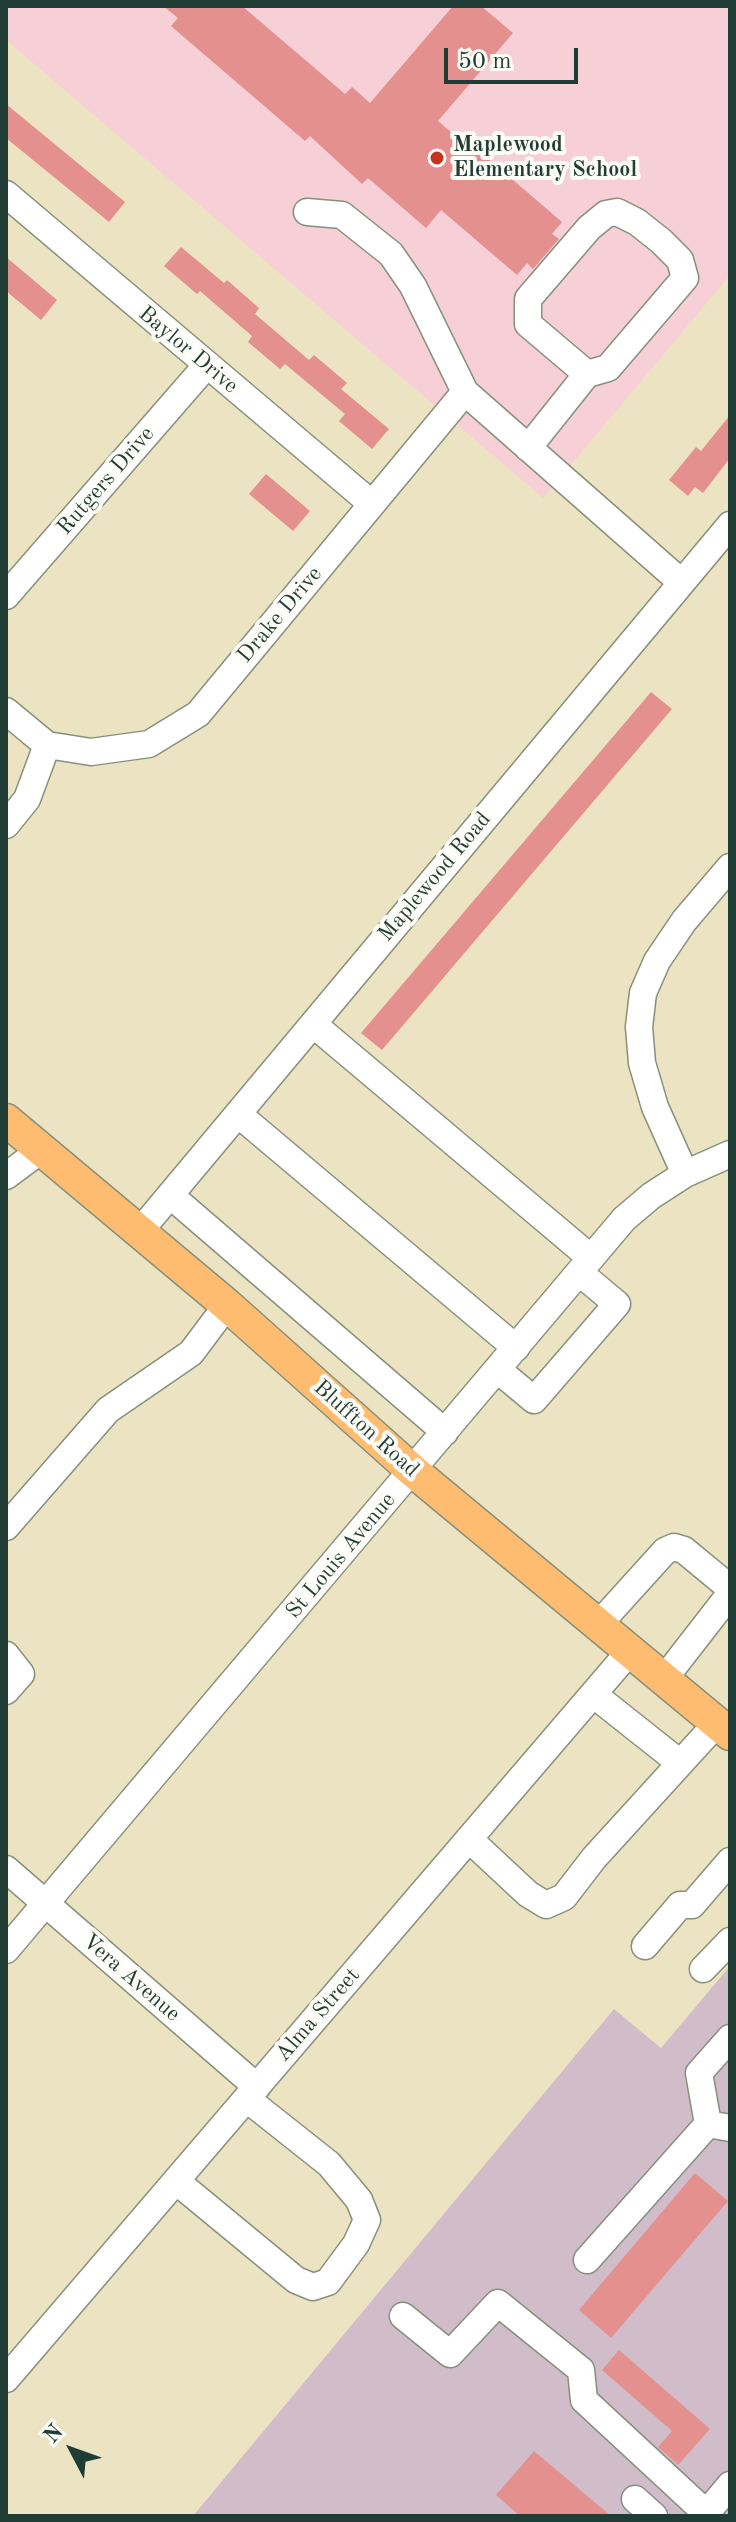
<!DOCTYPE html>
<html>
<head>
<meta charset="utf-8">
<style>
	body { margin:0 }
	#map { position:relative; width:736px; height:2522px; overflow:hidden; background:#ece3c3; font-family:"Old Standard TT",serif }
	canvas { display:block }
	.frame { position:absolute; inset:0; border:8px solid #1f3d34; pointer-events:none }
	.north { position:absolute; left:32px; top:2410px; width:80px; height:80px; -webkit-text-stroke:6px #fdfcf7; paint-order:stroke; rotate:311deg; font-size:22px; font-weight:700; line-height:32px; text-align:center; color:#1f3d34 }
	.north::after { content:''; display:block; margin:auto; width:28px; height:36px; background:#1f3d34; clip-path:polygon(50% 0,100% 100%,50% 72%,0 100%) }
	.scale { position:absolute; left:444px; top:48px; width:134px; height:36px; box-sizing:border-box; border:4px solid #1f3d34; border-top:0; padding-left:10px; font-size:24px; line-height:28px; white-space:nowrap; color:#1f3d34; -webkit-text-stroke:6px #fdfcf7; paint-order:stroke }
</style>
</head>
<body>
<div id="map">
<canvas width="736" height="2522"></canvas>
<div class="frame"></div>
<div class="north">N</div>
<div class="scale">50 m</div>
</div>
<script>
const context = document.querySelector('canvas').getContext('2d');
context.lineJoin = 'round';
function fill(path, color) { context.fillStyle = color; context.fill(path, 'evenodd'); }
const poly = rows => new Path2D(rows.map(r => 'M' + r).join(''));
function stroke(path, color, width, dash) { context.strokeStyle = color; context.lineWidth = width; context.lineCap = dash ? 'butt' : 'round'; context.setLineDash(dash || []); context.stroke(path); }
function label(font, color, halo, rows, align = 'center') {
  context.font = font + ' "Old Standard TT",serif'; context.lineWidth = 8; context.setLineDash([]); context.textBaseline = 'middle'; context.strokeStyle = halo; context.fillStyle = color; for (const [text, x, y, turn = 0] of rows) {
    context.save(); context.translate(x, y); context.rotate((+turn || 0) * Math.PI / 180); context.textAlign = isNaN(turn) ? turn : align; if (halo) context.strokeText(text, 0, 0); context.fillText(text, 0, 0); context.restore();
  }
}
const built = poly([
	[6,6,730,6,730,275,543,498,6,40]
]);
const industrial = poly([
	[730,1966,730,2516,193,2516,614,2009,661,2048]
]);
const building = poly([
	[163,6,242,6,345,94,352,87,370,103,453,6,481,6,513,33,438,121,468,147,471,144,562,222,552,234,559,239,533,269,527,263,517,275,441,210,426,228,368,178,362,184,310,136,305,141,171,26,178,18],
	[6,104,125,202,109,222,6,138],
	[181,247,224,283,227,280,259,308,255,314,309,360,314,355,347,383,341,389,389,429,372,449,339,421,345,414,285,364,280,369,248,342,252,336,200,291,197,294,164,266],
	[6,257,57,300,41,320,6,291],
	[730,415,730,458,703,493,695,487,688,496,669,480,696,447,701,451],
	[266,474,310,511,293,531,249,494],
	[651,692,672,709,382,1050,361,1033],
	[695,2173,728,2201,611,2338,579,2310],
	[619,2350,710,2429,678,2465,658,2447,672,2431,602,2370],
	[534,2451,611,2516,520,2516,496,2495]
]);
const minor = poly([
	[6,194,372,504],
	[307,212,342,215,391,254,413,286,465,392,681,582],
	[528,448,587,374,608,368,685,278,680,260,661,241,637,222,617,212,606,214,589,228,528,299,528,324,587,374],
	[6,596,206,366],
	[6,711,47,745],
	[47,745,91,752,149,744,198,714,465,392],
	[6,825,27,799,47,745],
	[313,1024,591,1258],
	[238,1114,516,1348],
	[685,1174,655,1107,642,1063,639,1027,643,993,657,961,684,921,730,867],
	[6,1176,41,1150],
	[170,1195,445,1432],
	[140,1231,730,525],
	[498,1370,534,1400,617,1304,580,1273],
	[6,1527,108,1410,191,1353,227,1305],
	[598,1625,665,1551,674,1547,684,1550,730,1588],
	[6,1655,21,1674,6,1691],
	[664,1679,730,1594],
	[593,1694,680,1763],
	[469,1839,528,1894,546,1905,564,1897,594,1858,717,1723],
	[6,1869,257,2087],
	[645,1946,680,1905,692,1905,730,1861],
	[6,1950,624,1219,651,1196,685,1174,730,1154],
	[703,1969,730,1941],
	[708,2124,699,2073,730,2038],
	[176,2181,296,2280,313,2287,328,2282,356,2244,367,2220,359,2200,329,2164,247,2099],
	[587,2260,708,2124,730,2128],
	[403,2316,450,2354,498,2303,581,2370,584,2400,706,2513],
	[6,2379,630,1651],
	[635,2499,654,2516],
	[704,2516,730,2485]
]);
const major = poly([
	[6,1120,227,1305,413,1471,730,1734]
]);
const markers = [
	[437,158,8,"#c8321e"]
];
const poiNames = [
	["Maplewood",453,145],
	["Elementary School",453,170]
];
const streetNames = [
	["Baylor Drive",188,350,40],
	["Rutgers Drive",106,481,-49],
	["Drake Drive",280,615,-50],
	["Maplewood Road",435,877,-50],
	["Bluffton Road",366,1429,42],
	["St Louis Avenue",341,1556,-50],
	["Vera Avenue",131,1978,41],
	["Alma Street",318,2015,-49]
];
fill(built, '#f6cfd7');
fill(industrial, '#d1bdc9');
fill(building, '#e4908f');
stroke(minor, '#86907c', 29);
stroke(major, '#86907c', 35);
stroke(minor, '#fff', 26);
stroke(major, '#fdbc6f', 32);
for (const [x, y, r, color] of markers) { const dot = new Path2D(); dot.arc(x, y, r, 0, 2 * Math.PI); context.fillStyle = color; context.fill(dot); stroke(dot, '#fdfcf7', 3); }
label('bold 22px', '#1f3d34', '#fdfcf7', poiNames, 'left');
label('22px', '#1f3d34', '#fdfcf7', streetNames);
</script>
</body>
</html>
